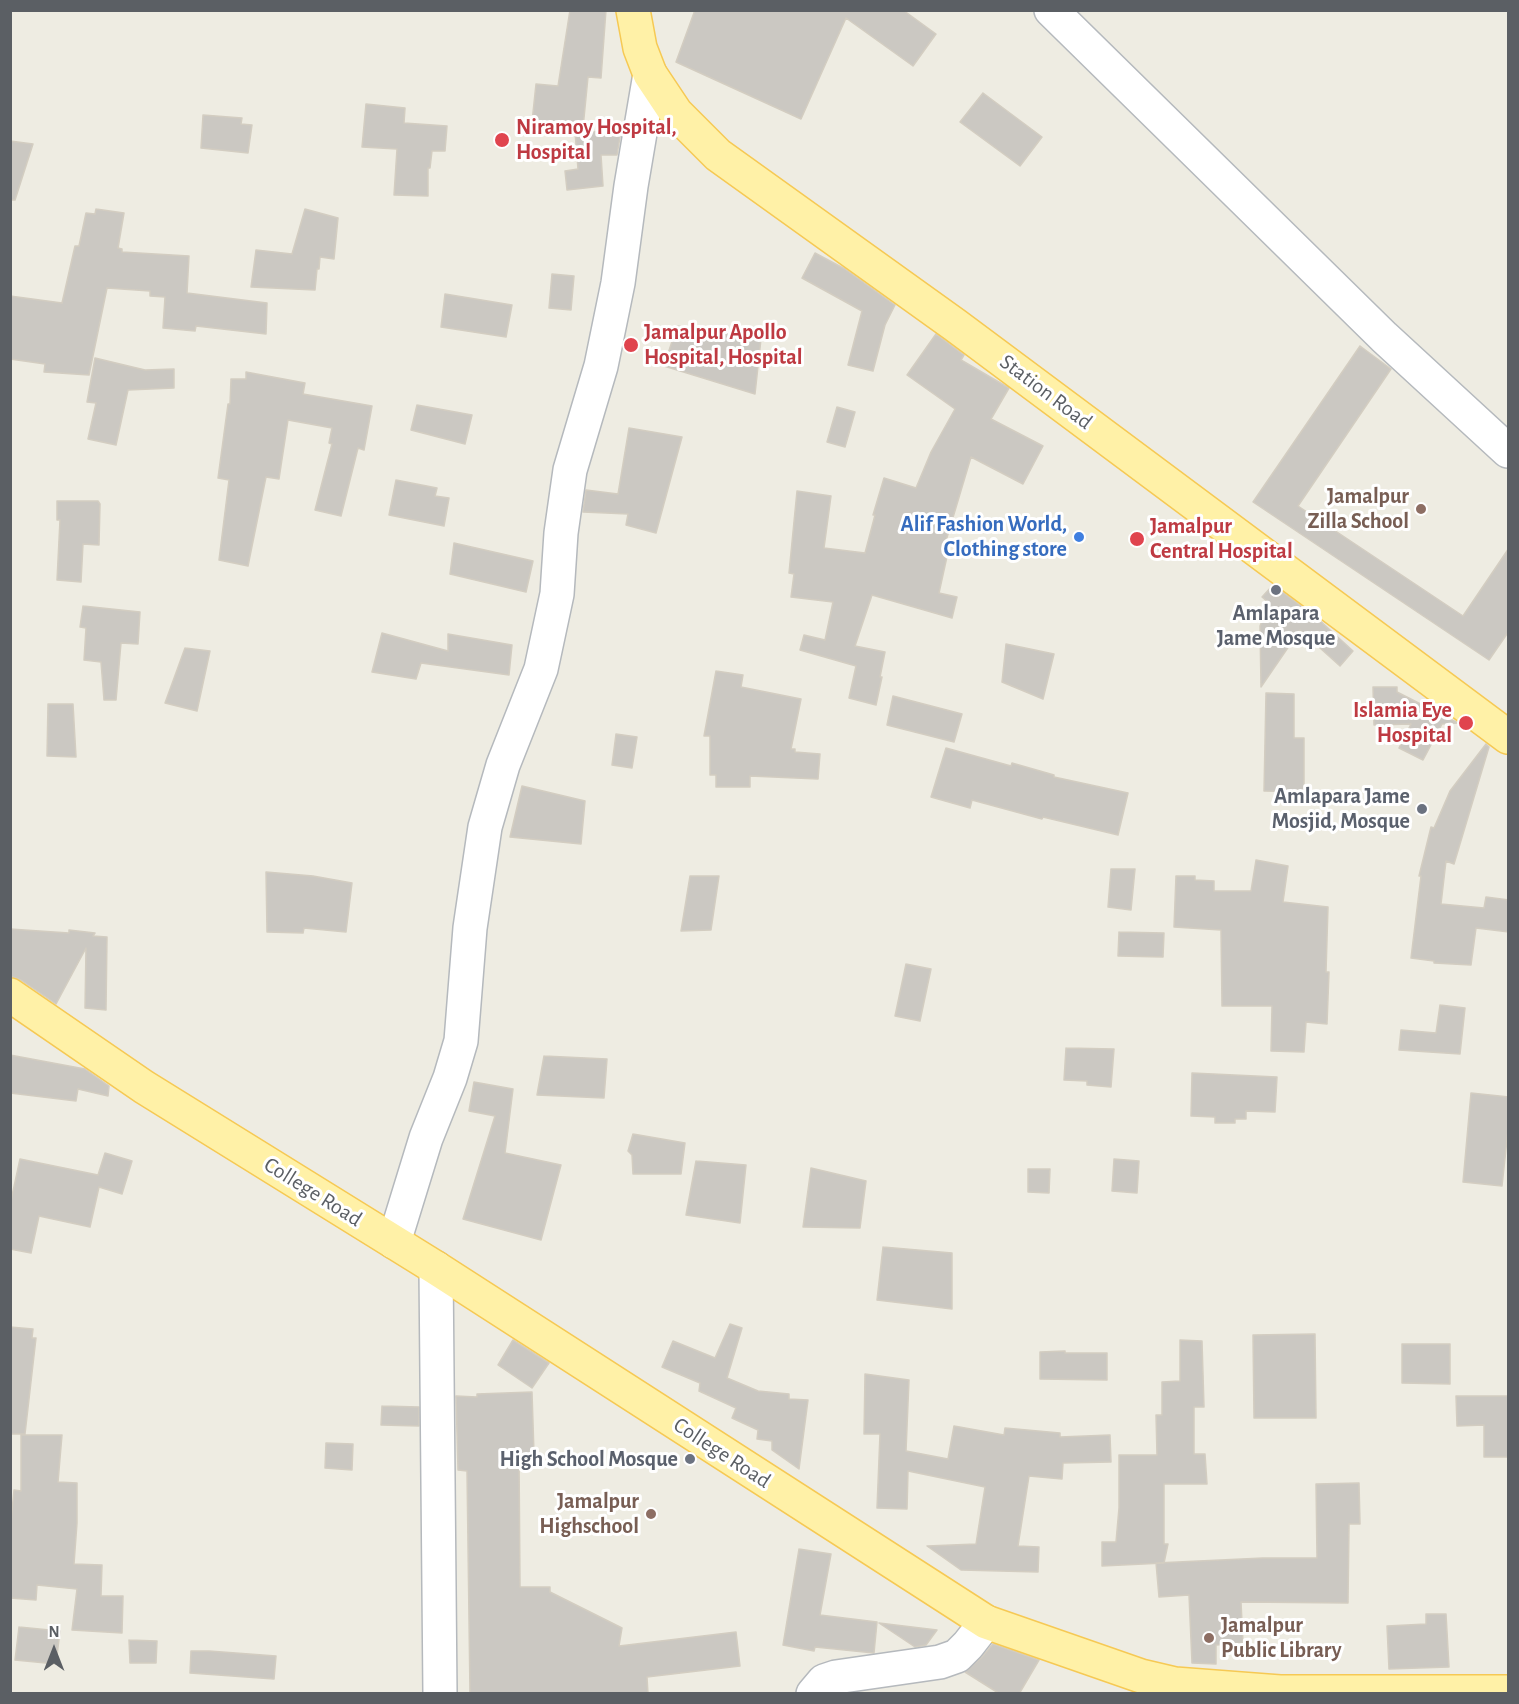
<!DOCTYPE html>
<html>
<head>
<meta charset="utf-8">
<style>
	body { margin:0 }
	#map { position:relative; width:1519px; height:1704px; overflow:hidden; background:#eeece2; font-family:"Alegreya Sans",sans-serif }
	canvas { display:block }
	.frame { position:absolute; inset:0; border:12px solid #5b5f64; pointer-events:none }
	.north { position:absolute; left:24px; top:1620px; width:60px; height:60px; -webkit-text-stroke:4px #fff; paint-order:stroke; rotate:0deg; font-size:16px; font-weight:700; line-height:24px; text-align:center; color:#5b5f64 }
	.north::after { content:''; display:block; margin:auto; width:21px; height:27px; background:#5b5f64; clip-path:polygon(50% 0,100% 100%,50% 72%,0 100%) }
</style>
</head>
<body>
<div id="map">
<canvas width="1519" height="1704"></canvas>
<div class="frame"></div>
<div class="north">N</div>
</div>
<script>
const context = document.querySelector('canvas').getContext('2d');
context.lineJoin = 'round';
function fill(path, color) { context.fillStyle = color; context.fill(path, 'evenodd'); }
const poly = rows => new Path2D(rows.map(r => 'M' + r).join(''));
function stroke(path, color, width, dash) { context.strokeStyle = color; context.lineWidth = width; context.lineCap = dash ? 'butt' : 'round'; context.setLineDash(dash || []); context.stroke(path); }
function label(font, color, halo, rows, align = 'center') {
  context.font = font + ' "Alegreya Sans",sans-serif'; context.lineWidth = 6; context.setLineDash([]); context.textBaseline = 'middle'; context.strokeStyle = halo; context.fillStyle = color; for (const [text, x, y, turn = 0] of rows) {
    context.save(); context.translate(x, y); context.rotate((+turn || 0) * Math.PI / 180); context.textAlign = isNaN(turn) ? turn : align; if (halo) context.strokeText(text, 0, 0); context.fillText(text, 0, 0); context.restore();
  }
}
const building = poly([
	[570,10,606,10,601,78,588,77,583,128,532,122,536,84,558,86,570,10],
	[695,10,903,10,936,34,913,66,846,18,801,119,676,62,695,10],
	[983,93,1042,137,1020,166,960,122,983,93],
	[366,104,405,108,404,123,447,126,445,151,432,151,430,168,428,168,428,196,394,195,397,149,362,147,366,104],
	[203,115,242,118,241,124,252,125,248,153,201,148,203,115],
	[621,131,617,155,601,155,603,186,567,190,565,171,578,169,575,132,621,131],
	[10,141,33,144,15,200,10,200,10,141],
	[96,209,124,213,118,248,122,249,122,252,189,256,187,293,267,303,266,334,196,326,195,331,163,328,165,297,150,296,150,291,107,288,89,375,44,372,45,364,10,359,10,296,62,303,75,246,79,246,86,213,95,214,96,209],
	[305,209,338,218,334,259,320,257,319,269,317,269,315,290,251,287,256,250,292,254,305,209],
	[815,253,845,269,895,305,885,325,873,371,848,365,862,311,802,278,815,253],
	[552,274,574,276,571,310,549,308,552,274],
	[445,294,512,305,506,337,441,327,445,294],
	[677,326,761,339,755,394,664,366,677,326],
	[936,334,964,355,961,360,1009,388,991,419,1043,446,1023,484,971,457,943,551,948,552,939,593,957,597,952,618,872,595,855,646,885,652,880,677,882,677,876,705,849,698,856,666,800,650,804,635,825,640,833,602,791,597,794,574,789,573,797,491,831,496,824,548,865,553,875,515,873,515,884,478,916,488,931,452,955,409,907,375,936,334],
	[1360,346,1391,369,1298,506,1463,616,1509,548,1509,631,1489,660,1253,502,1360,346],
	[95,358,145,370,174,369,174,388,128,390,116,445,88,439,96,403,87,402,95,358],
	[246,372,305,383,303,394,372,406,364,450,358,448,341,516,315,510,332,444,329,443,332,428,288,420,279,479,266,477,248,566,219,560,229,480,218,478,228,404,230,404,231,379,246,379,246,372],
	[417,405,472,415,465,444,411,430,417,405],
	[837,407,855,412,845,447,827,442,837,407],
	[629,428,682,437,656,533,626,525,628,514,583,512,586,490,618,494,629,428],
	[396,480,437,488,435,496,449,498,444,526,389,515,396,480],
	[57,501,98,501,100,504,99,545,83,544,81,582,57,580,60,520,57,520,57,501],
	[454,543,533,561,526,592,450,574,454,543],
	[1273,585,1317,618,1353,651,1340,666,1300,630,1261,687,1260,626,1269,603,1262,597,1273,585],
	[83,606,140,612,138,644,121,643,116,700,104,700,101,662,84,660,86,628,80,627,83,606],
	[382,633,448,651,448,634,512,645,509,675,421,663,416,679,372,672,382,633],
	[1006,644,1054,654,1043,699,1002,682,1006,644],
	[185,648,210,651,197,711,165,703,185,648],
	[716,671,743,675,741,687,801,699,791,749,795,749,795,752,820,754,818,779,750,776,750,787,716,787,716,775,710,775,710,736,704,736,716,671],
	[1373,687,1397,687,1397,692,1458,723,1442,724,1423,760,1399,748,1411,724,1374,725,1373,687],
	[1266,693,1294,694,1294,738,1304,738,1304,792,1264,791,1266,693],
	[893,696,962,714,954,742,887,725,893,696],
	[48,704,73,704,76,757,47,756,48,704],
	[616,734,637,737,632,768,612,765,616,734],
	[1486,744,1489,747,1454,864,1446,861,1441,904,1484,908,1486,897,1509,900,1509,932,1476,928,1471,965,1434,963,1434,961,1411,958,1421,876,1419,876,1431,827,1434,828,1450,791,1486,744],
	[946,748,1011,766,1012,763,1054,775,1054,777,1128,793,1118,835,1043,817,1042,819,972,800,970,808,931,797,946,748],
	[522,786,585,801,581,844,510,837,522,786],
	[1256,860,1288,866,1283,902,1328,907,1326,972,1329,972,1327,1024,1306,1022,1304,1052,1271,1051,1272,1006,1222,1006,1221,930,1174,927,1176,876,1195,876,1195,880,1214,881,1214,891,1251,891,1256,860],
	[1111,869,1135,869,1131,910,1108,907,1111,869],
	[266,872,313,876,352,883,346,932,304,928,303,933,267,932,266,872],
	[690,876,719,876,711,930,681,931,690,876],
	[10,929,69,933,69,930,95,933,93,936,107,937,106,1010,85,1008,86,948,56,1004,21,980,10,976,10,929],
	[1119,932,1164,933,1163,957,1118,956,1119,932],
	[906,964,931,969,920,1021,895,1016,906,964],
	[1440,1005,1465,1008,1460,1054,1399,1050,1401,1030,1436,1033,1440,1005],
	[1066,1048,1114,1049,1111,1087,1087,1085,1087,1081,1064,1080,1066,1048],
	[10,1055,85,1069,109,1086,108,1096,78,1089,76,1101,10,1093,10,1055],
	[544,1056,607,1059,604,1098,537,1095,544,1056],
	[1192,1073,1277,1077,1275,1112,1246,1111,1246,1119,1235,1119,1235,1123,1215,1123,1215,1117,1191,1116,1192,1073],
	[474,1082,513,1089,505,1153,561,1165,541,1240,463,1219,495,1116,469,1111,474,1082],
	[1471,1093,1509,1097,1509,1121,1502,1186,1463,1182,1471,1093],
	[633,1134,685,1143,681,1174,633,1174,632,1155,628,1151,633,1134],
	[105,1153,132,1161,122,1194,99,1187,90,1227,39,1216,31,1253,10,1249,10,1205,20,1159,98,1175,105,1153],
	[1114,1159,1139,1161,1137,1193,1112,1191,1114,1159],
	[696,1161,746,1165,740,1223,686,1215,696,1161],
	[811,1168,866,1181,860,1228,803,1227,811,1168],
	[1028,1169,1050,1169,1049,1193,1028,1192,1028,1169],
	[883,1247,952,1253,952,1309,877,1300,883,1247],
	[730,1324,742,1328,727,1378,758,1391,789,1394,789,1399,808,1400,799,1469,772,1450,772,1441,757,1439,758,1430,732,1418,736,1408,699,1391,700,1383,662,1367,673,1341,715,1358,730,1324],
	[10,1327,33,1329,32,1338,36,1338,25,1434,10,1434,10,1327],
	[1315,1334,1316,1418,1254,1418,1253,1335,1315,1334],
	[513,1340,549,1363,532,1388,498,1365,513,1340],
	[1180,1340,1202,1341,1204,1407,1194,1407,1194,1454,1205,1454,1207,1484,1164,1484,1164,1544,1168,1544,1164,1563,1102,1566,1102,1542,1116,1542,1119,1508,1119,1455,1157,1455,1156,1415,1162,1415,1162,1382,1180,1381,1180,1340],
	[1402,1344,1450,1344,1450,1384,1402,1383,1402,1344],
	[1065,1351,1065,1353,1107,1353,1107,1380,1040,1379,1040,1352,1065,1351],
	[865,1374,909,1380,906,1451,948,1459,954,1426,1004,1435,1005,1428,1060,1433,1060,1437,1110,1435,1111,1462,1063,1463,1062,1479,1029,1476,1018,1546,1039,1547,1038,1572,961,1570,927,1546,976,1544,985,1487,908,1471,907,1509,877,1508,880,1434,864,1434,865,1374],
	[532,1392,534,1454,519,1454,520,1587,550,1587,550,1592,622,1628,619,1646,736,1632,740,1666,647,1677,648,1694,470,1694,467,1471,458,1470,456,1396,477,1397,477,1394,532,1392],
	[1456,1396,1509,1396,1509,1457,1484,1457,1484,1425,1457,1426,1456,1396],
	[382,1406,419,1407,419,1426,381,1425,382,1406],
	[21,1435,62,1435,58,1482,77,1483,77,1523,74,1564,102,1565,101,1596,123,1596,122,1633,72,1630,77,1589,37,1585,36,1600,10,1598,10,1532,14,1490,21,1491,21,1435],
	[326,1443,353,1444,352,1470,325,1468,326,1443],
	[1359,1483,1360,1524,1349,1524,1348,1603,1241,1602,1243,1643,1216,1645,1216,1664,1192,1663,1189,1595,1159,1597,1156,1563,1263,1558,1317,1558,1316,1484,1359,1483],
	[799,1549,831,1554,820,1615,877,1622,874,1653,815,1647,814,1651,783,1645,799,1549],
	[1426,1614,1446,1614,1449,1667,1389,1669,1387,1626,1426,1624,1426,1614],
	[879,1623,937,1630,926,1645,915,1647,879,1623],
	[19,1627,60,1631,56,1664,15,1660,19,1627],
	[129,1640,157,1641,156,1663,130,1663,129,1640],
	[993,1644,1039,1660,1019,1694,1000,1694,965,1672,981,1658,993,1644],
	[191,1651,209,1651,276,1656,274,1679,190,1673,191,1651]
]);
const minor = poly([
	[1051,10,1384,337,1508,451],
	[394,1242,426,1138,450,1078,461,1041,470,928,485,827,503,765,541,669,557,594,561,533,570,470,601,366,618,283,631,186,650,74],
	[436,1268,440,1694],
	[813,1694,824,1681,836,1677,940,1662,957,1656,968,1645,986,1622]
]);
const major = poly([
	[633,10,640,48,650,74,676,113,718,155,955,325,1508,737],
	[10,995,144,1087,436,1268,986,1622,1141,1676,1175,1684,1280,1692,1508,1692]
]);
const markers = [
	[502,140,8,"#e0444e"],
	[631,345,8,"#e0444e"],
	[1421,509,6,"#8d6e63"],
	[1079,537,6,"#3f7fe0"],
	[1137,539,8,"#e0444e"],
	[1276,590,6,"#6b7280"],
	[1466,723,8,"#e0444e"],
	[1422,809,6,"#6b7280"],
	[690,1459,6,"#6b7280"],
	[651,1514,6,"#8d6e63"],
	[1209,1638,6,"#8d6e63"]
];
const healthNames = [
	["Niramoy Hospital,",516,127],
	["Hospital",516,152],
	["Jamalpur Apollo",644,332],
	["Hospital, Hospital",644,357],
	["Jamalpur",1150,526],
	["Central Hospital",1150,551],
	["Islamia Eye",1452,710,"right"],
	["Hospital",1452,735,"right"]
];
const streetNames = [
	["Station Road",1046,392,37],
	["College Road",313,1192,32],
	["College Road",722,1453,33]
];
const educationNames = [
	["Jamalpur",1409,496],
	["Zilla School",1409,521],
	["Jamalpur",639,1501],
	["Highschool",639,1526],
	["Jamalpur",1221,1625,"left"],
	["Public Library",1221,1650,"left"]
];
const shopNames = [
	["Alif Fashion World,",1067,524],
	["Clothing store",1067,549]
];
const worshipNames = [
	["Amlapara",1276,613,"center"],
	["Jame Mosque",1276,638,"center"],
	["Amlapara Jame",1410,796],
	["Mosjid, Mosque",1410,821],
	["High School Mosque",678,1459]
];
fill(building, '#cbc8c2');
stroke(building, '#d3cdc1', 1.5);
stroke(minor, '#b5b9bd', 36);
stroke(major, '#f6c954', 36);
stroke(minor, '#fff', 33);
stroke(major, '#fff1a7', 33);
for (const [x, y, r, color] of markers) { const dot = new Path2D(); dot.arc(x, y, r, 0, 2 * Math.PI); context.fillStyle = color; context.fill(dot); stroke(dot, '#fff', 2); }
label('bold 22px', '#be3a42', '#fff', healthNames, 'left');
label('22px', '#5b5f64', '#fff', streetNames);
label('bold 22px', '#785e54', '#fff', educationNames, 'right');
label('bold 22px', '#366cbe', '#fff', shopNames, 'right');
label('bold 22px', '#5b616d', '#fff', worshipNames, 'right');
</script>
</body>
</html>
